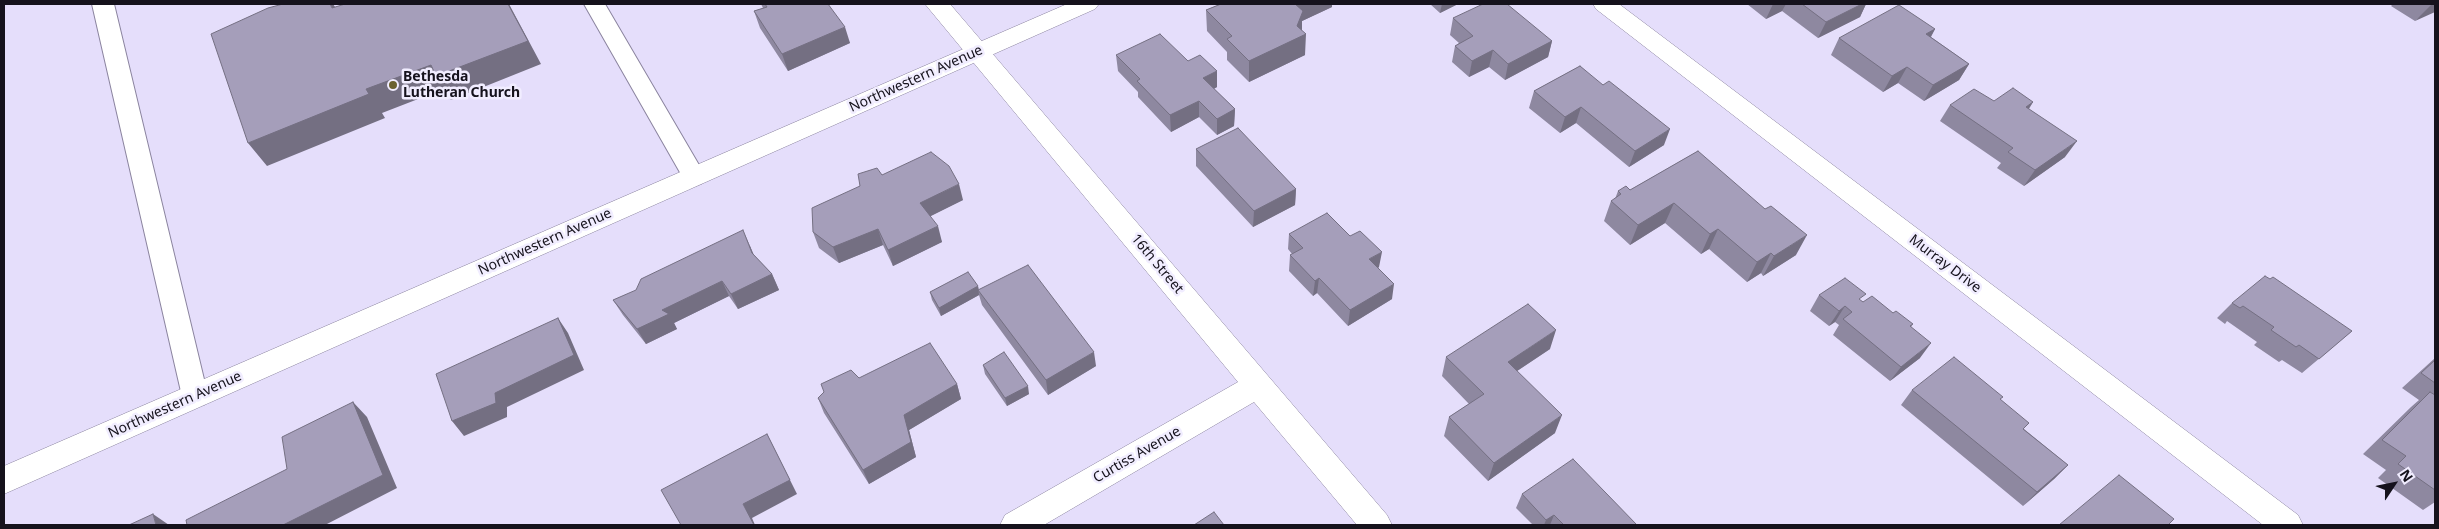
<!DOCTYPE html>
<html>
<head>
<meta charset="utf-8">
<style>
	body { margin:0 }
	#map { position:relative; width:2439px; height:529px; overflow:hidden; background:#e5defb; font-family:"Noto Sans",sans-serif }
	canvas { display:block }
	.frame { position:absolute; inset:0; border:5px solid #15121c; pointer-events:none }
	.north { position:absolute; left:2369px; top:459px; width:50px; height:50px; -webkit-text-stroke:4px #f1edff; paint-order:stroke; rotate:56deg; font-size:14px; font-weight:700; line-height:20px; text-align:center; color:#15121c }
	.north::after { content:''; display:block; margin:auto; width:18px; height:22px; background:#15121c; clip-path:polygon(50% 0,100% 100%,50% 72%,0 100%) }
</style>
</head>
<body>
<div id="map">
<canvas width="2439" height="529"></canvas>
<div class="frame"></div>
<div class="north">N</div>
</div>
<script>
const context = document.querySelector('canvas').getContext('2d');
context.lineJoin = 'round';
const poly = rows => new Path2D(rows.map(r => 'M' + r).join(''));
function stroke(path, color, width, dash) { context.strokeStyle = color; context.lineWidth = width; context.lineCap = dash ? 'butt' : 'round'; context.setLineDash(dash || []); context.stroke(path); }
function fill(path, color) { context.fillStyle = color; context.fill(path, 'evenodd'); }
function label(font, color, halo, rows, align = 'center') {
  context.font = font + ' "Noto Sans",sans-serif'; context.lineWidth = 5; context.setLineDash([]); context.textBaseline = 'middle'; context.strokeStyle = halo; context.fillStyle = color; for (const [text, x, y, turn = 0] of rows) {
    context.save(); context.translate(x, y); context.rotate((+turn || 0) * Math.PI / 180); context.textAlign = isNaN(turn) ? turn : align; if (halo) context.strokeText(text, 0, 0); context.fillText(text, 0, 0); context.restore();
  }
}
const service = poly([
	[92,4,114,4,208,396,205,404,195,407,185,404,182,396,92,4],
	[584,4,605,4,706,177,702,183,694,186,686,183,584,4]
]);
const minor = poly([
	[925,4,950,4,1387,515,1392,525,1357,525,1254,402,1044,525,1000,525,1005,515,1238,382,925,4],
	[1593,4,1619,4,2298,515,2303,525,2263,525,1596,9,1593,4]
]);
const tertiary = poly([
	[1067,4,1099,4,1095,9,4,494,4,466,1067,4]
]);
const wall = poly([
	[761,4,828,4,850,43,788,71,760,28,754,11,763,8],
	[1221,4,1332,4,1332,7,1302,21,1302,30,1305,55,1249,82,1227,60,1227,52,1207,31,1206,10],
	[1430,4,1458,4,1440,13],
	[1747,4,1866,4,1860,17,1818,38,1782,11,1766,19],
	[2393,4,2435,4,2415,21,2391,6],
	[1453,18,1552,41,1548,57,1505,80,1489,67,1469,77,1452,62,1455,46,1459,43,1450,35],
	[1935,29,1931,37,1969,64,1959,80,1924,101,1898,83,1883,92,1831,55,1839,38],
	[1116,55,1188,61,1217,71,1217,87,1214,89,1235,109,1234,126,1217,135,1199,117,1171,132,1138,97,1138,92,1118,71],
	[1580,66,1664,145,1629,167,1576,123,1560,133,1529,108,1534,91],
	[1994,101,2033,102,2029,109,2065,157,2024,186,1997,168,2001,163,1940,121,1950,105],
	[1196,149,1296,189,1295,205,1253,227,1196,166],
	[1698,151,1796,255,1763,276,1761,273,1747,282,1709,249,1701,254,1665,223,1630,245,1604,221,1611,201,1615,199,1618,191,1630,190],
	[882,175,963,200,930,216,942,242,893,266,883,245,839,263,819,248,813,232,860,186],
	[1289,234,1379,267,1378,268,1392,299,1348,326,1317,293,1313,296,1289,271,1290,255,1292,254,1288,249],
	[750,246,754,255,772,274,779,290,738,309,729,296,674,323,677,329,646,344,623,315,613,300],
	[978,286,979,290,1096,366,1048,395,982,305,979,295,941,316,932,300,930,292],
	[1819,295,1861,301,1863,302,1893,313,1913,324,1911,327,1920,358,1890,381,1833,335,1839,325,1835,322,1829,326,1810,311],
	[2232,303,2352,331,2302,373,2282,360,2279,362,2254,345,2257,342,2227,321,2225,324,2217,318],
	[1550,349,1517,371,1555,433,1488,481,1444,436,1449,417,1469,404,1442,376,1446,357],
	[2435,358,2435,502,2423,510,2378,478,2386,470,2363,454,2411,407,2419,400,2402,388],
	[983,365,1029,394,1007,406,985,374],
	[859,378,957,384,961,399,909,430,916,457,869,484,824,413,818,398],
	[1912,390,2000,400,2024,429,2068,465,2054,479,2023,506,1901,405],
	[1522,494,1637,525,1533,525,1516,508]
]);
const shadedWall = poly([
	[330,4,333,4,342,17,332,8],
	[509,4,541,64,451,100,444,89,382,113,385,118,267,166,248,143,366,89],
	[1295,4,1332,4,1332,7,1302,21,1302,32,1306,34,1305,55,1249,82,1249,61],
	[1442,4,1458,4,1440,13],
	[1773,4,1786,4,1782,11,1766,19],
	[1862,4,1866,4,1860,17,1818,38,1826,22],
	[2433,4,2435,4,2435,12,2415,21,2431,5],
	[845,27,850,43,788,71,782,54],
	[1935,29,1926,45,1926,34],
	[1552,41,1548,57,1505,80,1508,64],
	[1493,50,1489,67,1469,77,1472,61],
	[1969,64,1959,80,1924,101,1933,85],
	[1907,67,1898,83,1883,92,1892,76],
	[1217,71,1217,87,1203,94,1203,78],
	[1199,101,1199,117,1171,132,1170,115],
	[2033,102,2022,118,2026,107],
	[1581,107,1576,123,1560,133,1565,117],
	[1235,109,1234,126,1217,135,1217,119],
	[1670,129,1664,145,1629,167,1635,151],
	[2077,141,2065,157,2024,186,2035,170],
	[959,184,963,200,925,219,920,203],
	[1296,189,1295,205,1253,227,1254,211],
	[1674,203,1665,223,1630,245,1638,225],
	[938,226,942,242,893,266,888,250],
	[878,229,883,245,839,263,833,247],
	[1718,229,1709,249,1701,254,1710,234],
	[743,230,750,246,759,269,752,253],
	[1807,235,1796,255,1763,276,1774,256],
	[1382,252,1379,267,1367,275,1369,259],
	[1771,253,1761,273,1747,282,1757,262],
	[772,274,779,290,738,309,731,294],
	[1319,278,1317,293,1313,296,1315,281],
	[722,281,729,296,674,323,677,329,646,344,637,329,662,310],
	[1394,284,1392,299,1348,326,1350,310],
	[978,286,979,295,941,316,939,308],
	[1845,306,1835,322,1829,326,1839,311],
	[558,318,568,333,584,370,507,407,507,417,464,436,452,421,495,393],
	[1556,330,1550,349,1502,381,1508,362],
	[1931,343,1920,358,1890,381,1901,367],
	[1094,352,1096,366,1048,395,1046,380],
	[957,384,961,399,909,430,916,457,869,484,863,470,904,415],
	[1028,386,1029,394,1007,406,1005,398],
	[353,402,367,417,397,488,325,525,283,525],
	[1562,415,1555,433,1488,481,1494,463],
	[767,434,797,494,752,518,755,525,752,525,743,504],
	[2068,465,2054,479,2023,506,2037,492],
	[153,514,169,525,156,525],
	[1554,515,1550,525,1544,525,1546,520]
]);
const building = poly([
	[283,4,330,4,332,8,345,4,508,4,528,41,436,76,431,65,366,89,369,94,248,143,211,34,268,8,283,4],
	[765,4,828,4,845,27,782,54,754,11,767,7,765,4],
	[1221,4,1296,4,1295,4,1303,11,1297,26,1306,34,1249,61,1227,39,1232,36,1206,10,1221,4],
	[1483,4,1507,4,1552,41,1508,64,1493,50,1472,61,1455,46,1473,36,1453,18,1483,4],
	[1802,4,1862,4,1826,22,1802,4],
	[1899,5,1935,29,1926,34,1969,64,1933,85,1907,67,1892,76,1839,38,1899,5],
	[1160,34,1188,61,1200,55,1217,71,1203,78,1235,109,1217,119,1199,101,1170,115,1137,81,1140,79,1116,55,1160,34],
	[1580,66,1603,85,1609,81,1670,129,1635,151,1581,107,1565,117,1534,91,1580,66],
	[2013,88,2033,102,2026,107,2077,141,2035,170,2008,152,2013,148,1950,105,1974,89,1994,101,2013,88],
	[1238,128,1296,189,1254,211,1196,149,1238,128],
	[1698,151,1765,209,1771,206,1807,235,1774,256,1771,253,1757,262,1718,229,1710,234,1674,203,1638,225,1611,201,1621,194,1618,191,1626,186,1630,190,1698,151],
	[931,152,949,166,959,184,920,203,938,226,888,250,878,229,833,247,813,232,812,208,860,186,858,174,877,168,882,175,931,152],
	[1327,213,1350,236,1360,231,1382,252,1369,259,1394,284,1350,310,1319,278,1315,281,1290,255,1303,248,1289,234,1327,213],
	[743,230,752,253,772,274,731,294,722,281,662,310,669,314,637,329,613,300,636,290,641,279,743,230],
	[1028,265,1094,352,1046,380,978,290,1028,265],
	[968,272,978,286,939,308,930,292,968,272],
	[2265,276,2270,279,2273,277,2352,331,2319,359,2299,345,2296,347,2271,330,2274,327,2243,306,2240,308,2232,303,2265,276],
	[1845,278,1866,294,1859,299,1863,302,1872,296,1893,313,1896,311,1913,324,1910,326,1931,343,1901,367,1843,319,1852,312,1845,306,1839,311,1819,295,1845,278],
	[1528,304,1556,330,1508,362,1562,415,1494,463,1449,417,1484,394,1446,357,1528,304],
	[558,318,574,355,495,393,496,403,452,421,436,374,558,318],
	[930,343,957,384,904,415,911,442,863,470,818,398,824,392,821,384,851,370,859,378,930,343],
	[1004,352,1028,386,1005,398,983,365,1004,352],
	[1954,357,2003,397,2000,399,2029,423,2023,429,2068,465,2037,492,1912,390,1954,357],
	[2435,360,2435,383,2421,373,2435,360],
	[2430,392,2435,395,2435,490,2398,464,2406,456,2382,440,2430,392],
	[353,402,383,475,283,525,187,525,186,520,287,469,282,437,353,402],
	[767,434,790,480,743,504,754,525,681,525,661,490,767,434],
	[1573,459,1637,525,1564,525,1554,515,1546,520,1522,494,1573,459],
	[2119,475,2174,519,2168,525,2059,525,2119,475],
	[1214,512,1224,525,1194,525,1214,512],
	[153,514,156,525,129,525,153,514]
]);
const markers = [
	[393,85,5,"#6b622f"]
];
const poiNames = [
	["Bethesda",403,77],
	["Lutheran Church",403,93]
];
const streetNames = [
	["Northwestern Avenue",916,79,-24],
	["Northwestern Avenue",545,242,-24],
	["16th Street",1157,264,50],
	["Murray Drive",1945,264,37],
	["Northwestern Avenue",175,405,-24],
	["Curtiss Avenue",1137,455,-30]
];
stroke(service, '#8b849f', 2);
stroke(minor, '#8b849f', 1);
stroke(tertiary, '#8b849f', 1);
fill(service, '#fff');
fill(minor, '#fff');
fill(tertiary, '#fff');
fill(wall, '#8e88a0');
fill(shadedWall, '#746f82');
fill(building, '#a59eba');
stroke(building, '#746f82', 1);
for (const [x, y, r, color] of markers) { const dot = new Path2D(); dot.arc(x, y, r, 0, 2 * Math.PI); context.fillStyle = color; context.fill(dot); stroke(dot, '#f1edff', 2); }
label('bold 14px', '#15121c', '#f1edff', poiNames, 'left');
label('14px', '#15121c', '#f1edff', streetNames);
</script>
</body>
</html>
